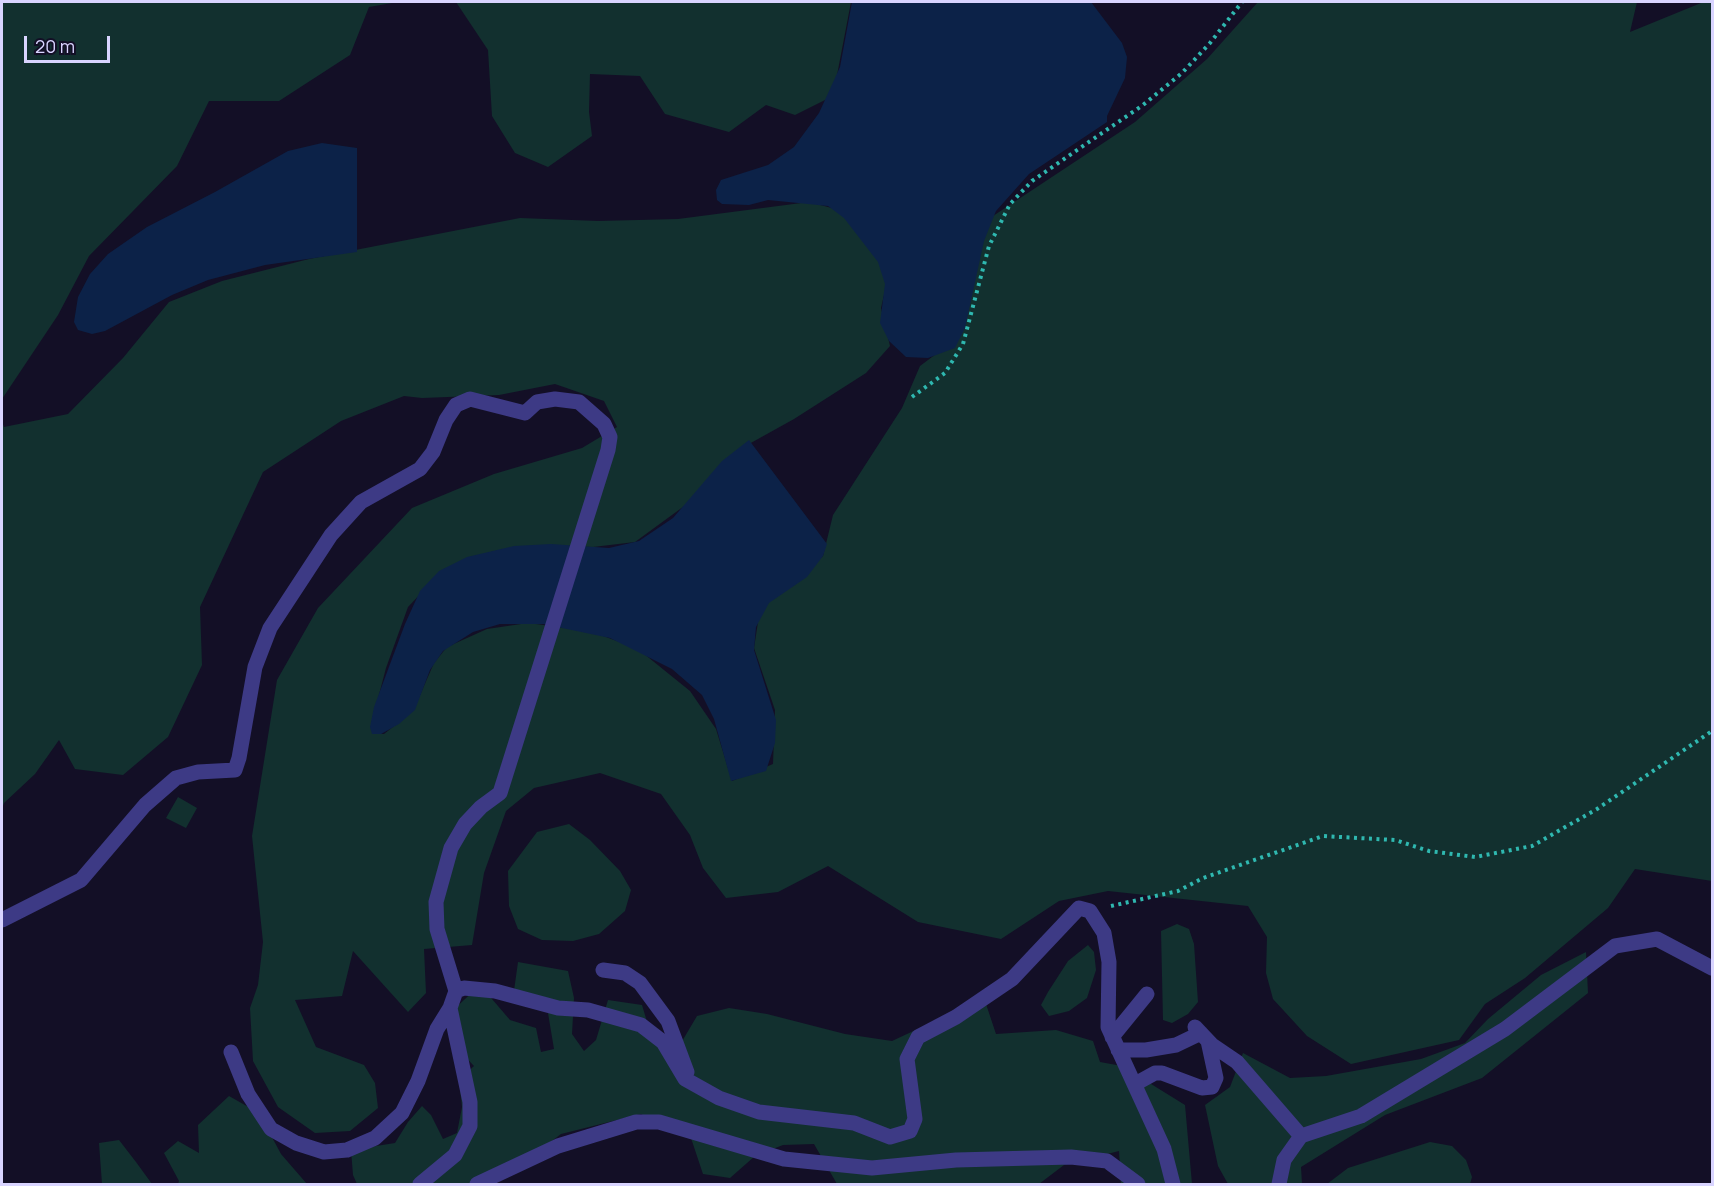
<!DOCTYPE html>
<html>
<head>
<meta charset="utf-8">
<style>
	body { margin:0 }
	#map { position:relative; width:1714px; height:1186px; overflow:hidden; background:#130f26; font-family:Manrope,sans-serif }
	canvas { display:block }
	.frame { position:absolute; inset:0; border:3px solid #d9d4ff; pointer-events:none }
	.scale { position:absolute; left:24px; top:36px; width:86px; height:27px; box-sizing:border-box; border:3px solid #d9d4ff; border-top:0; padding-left:8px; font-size:18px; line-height:21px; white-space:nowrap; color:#d9d4ff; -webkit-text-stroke:4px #130f26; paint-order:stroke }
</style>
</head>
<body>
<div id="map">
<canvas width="1714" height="1186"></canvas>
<div class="frame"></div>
<div class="scale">20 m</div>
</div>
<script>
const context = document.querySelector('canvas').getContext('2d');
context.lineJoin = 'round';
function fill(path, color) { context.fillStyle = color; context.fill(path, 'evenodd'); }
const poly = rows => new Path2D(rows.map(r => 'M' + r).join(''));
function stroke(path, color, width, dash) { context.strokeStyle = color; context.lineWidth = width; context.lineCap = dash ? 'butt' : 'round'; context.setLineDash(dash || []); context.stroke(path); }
const green = poly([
	[2,2,398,2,369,7,350,55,279,101,209,101,177,166,89,256,58,315,2,399],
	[456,2,851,2,833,96,795,115,766,105,729,132,665,114,640,76,590,74,589,112,592,136,548,167,515,153,492,116,488,50],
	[1258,2,1637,2,1630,32,1701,3,1712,3,1712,881,1635,869,1608,908,1525,978,1485,1004,1459,1040,1351,1064,1307,1036,1273,999,1266,973,1267,937,1248,906,1108,891,1059,901,1001,939,918,922,828,866,778,892,726,898,703,868,690,835,661,794,600,773,534,788,506,811,484,873,472,945,424,949,426,993,408,1012,353,951,342,996,295,1000,316,1047,364,1065,375,1083,378,1108,350,1131,315,1133,278,1107,253,1061,250,1008,258,985,263,942,252,836,277,680,318,608,412,508,494,474,582,448,617,427,604,401,555,384,499,395,422,398,404,396,341,421,263,472,200,607,202,665,168,737,123,775,75,769,59,740,35,774,4,803,2,809,2,421,4,427,68,414,123,358,169,302,222,281,309,259,520,218,598,221,678,219,809,202,843,211,890,269,881,308,890,346,866,373,794,419,740,449,687,504,635,542,593,547,526,546,444,569,408,607,386,668,375,710,373,733,384,734,413,711,434,663,447,647,487,629,528,623,590,631,638,649,690,691,716,729,732,781,773,764,775,710,754,648,760,609,823,556,833,515,902,408,920,366,948,345,990,218,1135,122,1207,59],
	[178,797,197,808,186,828,166,818],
	[569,824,590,840,620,871,631,890,625,911,599,934,573,941,542,940,518,929,509,906,508,871,537,832],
	[1177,924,1189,929,1194,944,1198,1002,1188,1014,1172,1023,1163,1020,1161,931],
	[1088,945,1094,952,1096,970,1087,998,1069,1011,1049,1016,1041,1005,1048,992,1068,961],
	[1586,952,1588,993,1482,1078,1385,1115,1301,1167,1302,1184,1228,1184,1218,1166,1205,1105,1230,1087,1243,1053,1290,1078,1326,1076,1421,1059,1465,1043,1488,1019,1541,975],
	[518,962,568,971,574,998,572,1034,584,1051,596,1040,608,1000,642,1005,648,1025,681,1043,697,1016,729,1008,767,1014,845,1034,892,1041,984,998,996,1034,1056,1030,1093,1041,1100,1062,1122,1066,1185,1105,1192,1184,1121,1184,1119,1151,1064,1165,1039,1184,837,1184,814,1144,783,1145,755,1156,730,1178,703,1174,688,1129,675,1134,641,1114,561,1134,505,1177,473,1184,357,1184,353,1175,351,1150,395,1143,408,1122,422,1106,431,1115,443,1139,457,1133,462,1107,459,1080,474,1066,452,1043,449,1014,480,985,510,1020,536,1028,541,1052,554,1049,547,1007,513,998],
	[229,1096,259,1113,281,1154,307,1184,178,1184,179,1181,164,1153,178,1141,199,1153,198,1125],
	[119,1140,136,1162,152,1184,102,1184,99,1143],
	[1430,1142,1452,1146,1466,1160,1472,1177,1470,1184,1327,1184,1348,1168]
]);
const water = poly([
	[852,2,1091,2,1122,43,1127,57,1125,78,1107,116,1107,122,1029,174,996,211,984,241,965,328,955,348,928,358,906,357,889,341,880,323,885,284,878,262,844,218,828,206,768,200,749,205,722,204,717,200,716,190,721,180,768,165,794,147,819,113,840,67],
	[322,143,357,148,357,252,265,265,208,280,172,295,105,331,92,334,78,330,74,322,78,297,90,274,108,254,147,227,215,192,288,151],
	[749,440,827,544,823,556,807,577,769,603,756,627,754,650,776,720,775,743,766,771,731,781,714,719,702,695,672,669,610,638,543,624,500,624,473,632,443,651,430,670,415,710,399,724,381,734,372,734,370,727,374,707,405,624,420,591,439,571,467,557,514,546,551,544,609,548,639,541,673,518,722,461]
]);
const path = poly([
	[912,397,945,373,963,344,989,246,1010,204,1032,181,1143,105,1182,73,1210,43,1242,2],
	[1111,906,1178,891,1203,878,1323,836,1395,840,1429,851,1475,857,1532,846,1597,809,1712,731]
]);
const lane = poly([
	[2,920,81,880,145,805,176,778,198,772,235,770,239,758,255,667,270,628,331,535,361,502,420,469,433,452,446,420,456,405,470,399,525,413,537,402,555,399,579,402,604,424,610,437,608,450,500,793,481,807,465,824,451,848,436,902,437,929,456,991,450,1008,470,1102,470,1126,455,1155,420,1184],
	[603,970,625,973,640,983,668,1021,687,1072],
	[456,991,464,988,495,991,558,1008,588,1010,641,1025,663,1042,685,1079,719,1098,759,1112,854,1123,890,1137,910,1131,915,1119,907,1059,918,1037,956,1017,1012,979,1079,908,1090,911,1104,933,1109,962,1108,1027,1164,1149,1173,1184],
	[1195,1027,1212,1045,1237,1062,1301,1136],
	[1112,1037,1147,994],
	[1118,1050,1146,1050,1176,1045,1201,1033],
	[231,1052,248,1094,271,1129,296,1143,324,1152,347,1150,375,1138,402,1113,418,1081,437,1029,450,1008],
	[1135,1084,1155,1073,1162,1073,1202,1088,1212,1087,1216,1078,1208,1041],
	[477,1184,558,1146,636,1122,659,1122,784,1159,872,1168,956,1160,1071,1157,1107,1161,1138,1184],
	[1279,1184,1284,1160,1301,1136,1361,1116,1505,1029,1615,946,1657,939,1712,968]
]);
fill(green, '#12302f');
fill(water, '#0c2248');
stroke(path, '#2fb8b0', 4, [3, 4.5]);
stroke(lane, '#3d3a85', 15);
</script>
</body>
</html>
